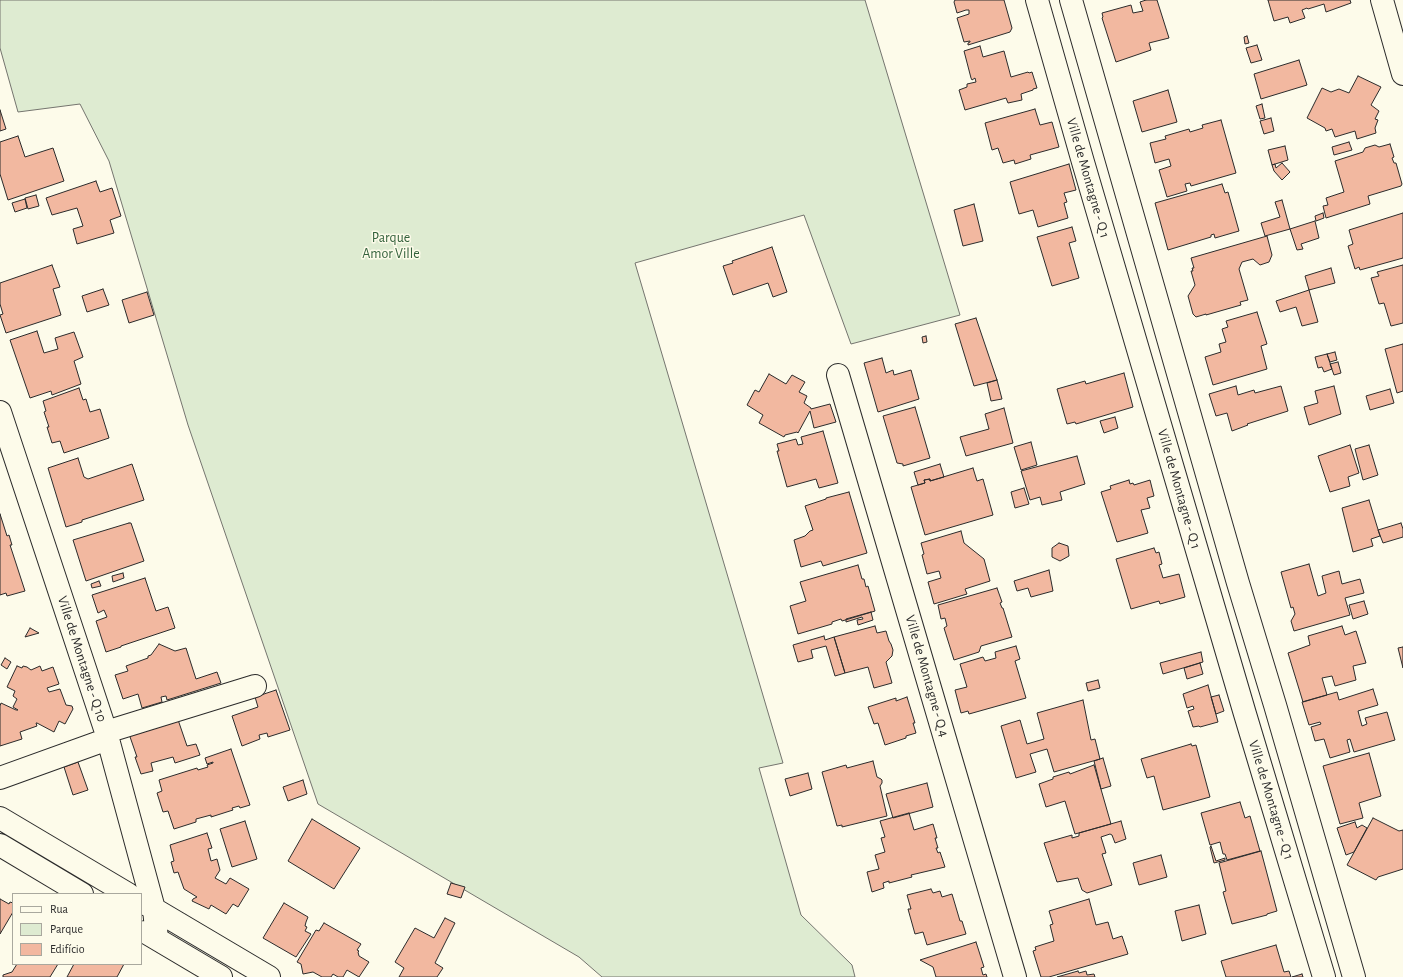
<!DOCTYPE html>
<html>
<head>
<meta charset="utf-8">
<style>
	body { margin:0 }
	#map { position:relative; width:1403px; height:977px; overflow:hidden; background:#fdfbea; font-family:"Alegreya Sans",sans-serif }
	canvas { display:block }
	.legend { position:absolute; left:12px; top:893px; width:130px; height:72px; box-sizing:border-box; background:#fdfbea; border:1px solid #a9a89e; margin:0; padding:5px 7px; list-style:none; font-size:12px; color:#2b2b2b }
	.legend li { display:flex; align-items:center; gap:8px; height:20px }
	.legend b { width:20px; border:1px solid #a9a89e }
</style>
</head>
<body>
<div id="map">
<canvas width="1403" height="977"></canvas>
<ul class="legend">
<li><b style="height:5px;background:#fdfbea"></b>Rua</li>
<li><b style="height:11px;background:#deebd1"></b>Parque</li>
<li><b style="height:11px;background:#f2b8a0"></b>Edifício</li>
</ul>
</div>
<script>
const context = document.querySelector('canvas').getContext('2d');
context.lineJoin = 'round';
function fill(path, color) { context.fillStyle = color; context.fill(path, 'evenodd'); }
const poly = rows => new Path2D(rows.map(r => 'M' + r).join(''));
function stroke(path, color, width, dash) { context.strokeStyle = color; context.lineWidth = width; context.lineCap = dash ? 'butt' : 'round'; context.setLineDash(dash || []); context.stroke(path); }
function label(font, color, halo, rows, align = 'center') {
  context.font = font + ' "Alegreya Sans",sans-serif'; context.lineWidth = 3; context.setLineDash([]); context.textBaseline = 'middle'; context.strokeStyle = halo; context.fillStyle = color; for (const [text, x, y, turn = 0] of rows) {
    context.save(); context.translate(x, y); context.rotate((+turn || 0) * Math.PI / 180); context.textAlign = isNaN(turn) ? turn : align; if (halo) context.strokeText(text, 0, 0); context.fillText(text, 0, 0); context.restore();
  }
}
const green = poly([
	[0,0,865,0,960,315,851,344,804,215,635,263,783,763,759,768,801,915,852,965,855,977,602,977,579,957,318,804,188,425,109,161,80,104,18,112,0,48,0,0]
]);
const building = poly([
	[955,0,1004,0,1012,28,1010,32,968,45,968,43,970,42,970,41,964,42,957,18,969,14,969,10,966,10,957,13,954,2,955,0],
	[1146,0,1157,0,1169,38,1149,43,1151,50,1116,62,1102,18,1103,17,1102,13,1131,5,1133,13,1143,11,1140,2,1146,0],
	[1268,0,1350,0,1351,3,1326,12,1324,4,1308,9,1307,8,1302,10,1305,18,1290,23,1288,17,1274,21,1268,0],
	[1247,36,1249,43,1245,44,1244,37,1247,36],
	[1257,45,1262,60,1251,63,1246,48,1257,45],
	[980,46,983,57,1004,51,1011,77,1028,72,1029,73,1032,72,1037,88,1033,89,1033,90,1021,94,1022,100,1008,103,1006,98,965,110,959,90,967,87,967,84,976,82,975,78,972,80,971,78,964,51,980,46],
	[1299,60,1307,85,1261,99,1254,74,1299,60],
	[1358,76,1381,87,1371,105,1379,111,1375,119,1378,120,1375,128,1376,133,1357,139,1355,131,1335,137,1332,129,1326,131,1325,128,1307,118,1322,88,1331,92,1339,89,1349,93,1358,76],
	[1168,90,1177,122,1142,132,1133,101,1168,90],
	[1262,104,1265,118,1260,119,1256,106,1262,104],
	[1035,109,1040,125,1052,122,1059,147,1030,155,1031,159,1015,164,1014,160,1003,163,998,148,992,150,985,123,1035,109],
	[0,110,6,129,0,131,0,110],
	[1271,118,1274,131,1264,134,1260,121,1271,118],
	[1221,120,1236,173,1191,186,1190,183,1185,184,1187,191,1167,197,1159,170,1171,166,1169,159,1155,163,1150,143,1166,139,1165,136,1189,129,1190,132,1203,128,1202,125,1221,120],
	[18,136,25,157,53,148,64,181,8,200,0,174,0,142,18,136],
	[1349,142,1352,150,1334,155,1332,147,1349,142],
	[1390,144,1394,157,1392,158,1394,163,1396,163,1402,184,1401,186,1368,196,1370,204,1326,218,1323,206,1328,205,1326,198,1344,192,1335,161,1363,152,1365,148,1375,145,1379,147,1390,144],
	[1285,146,1288,160,1272,165,1268,150,1285,146],
	[1282,163,1290,172,1282,180,1274,171,1272,165,1275,164,1276,168,1282,163],
	[1069,164,1076,190,1064,193,1067,202,1064,203,1068,218,1038,227,1033,210,1019,214,1010,182,1069,164],
	[96,181,100,192,112,188,121,216,110,220,114,233,77,244,73,229,83,226,77,208,52,215,46,198,96,181],
	[1222,184,1225,193,1228,192,1239,231,1215,238,1214,234,1211,235,1211,237,1168,250,1155,203,1222,184],
	[36,195,39,206,28,209,25,198,36,195],
	[25,199,27,208,15,212,12,203,25,199],
	[1282,200,1290,229,1265,236,1261,223,1280,217,1275,202,1282,200],
	[974,204,983,241,963,246,954,210,974,204],
	[1323,213,1324,218,1316,221,1315,216,1323,213],
	[1403,213,1403,258,1360,270,1359,267,1355,269,1348,246,1353,244,1349,230,1403,213],
	[1315,221,1319,238,1301,244,1303,249,1297,250,1290,229,1315,221],
	[1072,227,1076,241,1069,243,1079,278,1052,286,1037,237,1072,227],
	[1267,236,1272,255,1269,262,1260,265,1253,259,1242,262,1239,269,1248,300,1240,302,1241,305,1206,315,1206,314,1196,317,1193,314,1188,296,1195,285,1191,271,1193,271,1192,268,1194,268,1191,258,1267,236],
	[772,247,787,292,773,297,768,283,733,295,723,266,733,263,732,261,772,247],
	[52,265,60,287,53,289,61,315,6,333,0,315,3,314,0,304,0,283,52,265],
	[1403,265,1403,323,1391,326,1384,303,1379,304,1371,278,1379,276,1377,272,1403,265],
	[1331,268,1335,283,1309,290,1305,276,1331,268],
	[103,289,109,305,87,312,82,296,103,289],
	[1309,290,1318,322,1302,326,1296,307,1280,312,1276,301,1309,290],
	[147,292,154,315,129,323,122,300,147,292],
	[1257,312,1267,344,1261,346,1267,369,1213,385,1205,357,1221,352,1219,344,1226,342,1222,329,1228,327,1226,321,1257,312],
	[976,318,997,380,974,386,955,324,976,318],
	[37,331,44,353,58,349,55,338,74,332,83,357,74,361,81,384,52,395,51,391,30,398,10,340,37,331],
	[926,336,927,342,923,343,922,337,926,336],
	[1403,344,1403,391,1397,393,1385,349,1403,344],
	[1335,352,1337,360,1330,362,1327,354,1335,352],
	[1327,354,1332,369,1324,372,1322,367,1318,368,1315,357,1327,354],
	[882,358,886,373,893,370,894,375,911,370,919,399,878,412,864,363,882,358],
	[1338,362,1341,373,1334,375,1330,364,1338,362],
	[1124,373,1133,407,1076,424,1075,422,1067,424,1057,389,1085,381,1086,384,1124,373],
	[769,374,786,384,792,375,805,382,799,392,807,396,804,403,811,408,811,409,830,404,836,422,814,428,810,411,798,433,797,432,785,435,784,437,759,423,763,415,747,405,755,390,759,392,769,374],
	[997,380,1002,399,991,401,987,383,997,380],
	[1236,386,1238,395,1254,390,1255,393,1281,386,1288,411,1247,424,1248,425,1232,431,1227,413,1216,416,1209,394,1236,386],
	[1334,386,1341,414,1309,425,1304,407,1318,403,1315,391,1334,386],
	[79,388,83,400,86,399,90,412,100,409,109,438,64,453,60,441,52,443,47,427,49,427,44,412,46,411,43,401,79,388],
	[1390,389,1394,403,1370,410,1366,396,1390,389],
	[915,407,930,458,903,466,903,464,897,463,883,416,915,407],
	[1004,408,1013,443,966,456,960,437,989,429,985,414,1004,408],
	[1115,417,1118,428,1104,433,1100,421,1115,417],
	[823,431,838,483,819,488,816,479,787,487,777,451,779,451,777,444,796,439,798,445,803,444,801,437,823,431],
	[1031,442,1037,465,1021,470,1014,447,1031,442],
	[1350,445,1359,473,1348,477,1350,486,1330,492,1318,456,1350,445],
	[1369,445,1378,475,1363,480,1355,449,1369,445],
	[1077,456,1085,484,1060,492,1062,500,1042,505,1040,497,1030,500,1021,471,1077,456],
	[78,458,84,477,88,479,132,464,144,500,82,520,82,522,66,527,48,468,78,458],
	[940,464,944,477,930,481,930,479,924,480,925,483,918,485,914,472,940,464],
	[973,468,977,481,983,479,993,515,925,535,911,487,925,483,924,480,930,479,930,481,973,468],
	[1129,480,1130,484,1133,483,1134,485,1150,480,1154,496,1147,498,1150,508,1141,510,1148,533,1117,542,1101,492,1111,489,1110,486,1129,480],
	[1024,488,1029,504,1015,508,1011,492,1024,488],
	[849,492,867,553,823,566,821,561,801,567,794,540,805,536,810,531,813,530,805,506,826,499,826,498,849,492],
	[1369,500,1380,536,1371,539,1373,546,1353,552,1342,508,1369,500],
	[0,514,7,536,9,535,12,545,10,545,25,591,7,596,6,593,0,595,0,514],
	[129,523,131,523,144,561,86,581,73,540,129,523],
	[1401,523,1403,529,1403,537,1383,543,1378,530,1401,523],
	[961,531,964,543,984,559,990,581,965,589,967,594,934,604,928,582,941,578,939,571,927,574,922,555,924,554,921,543,961,531],
	[1059,543,1068,546,1069,556,1060,561,1052,557,1052,548,1059,543],
	[1154,548,1156,553,1159,552,1162,564,1159,565,1163,578,1179,574,1185,597,1160,604,1159,601,1131,609,1116,559,1154,548],
	[1309,564,1318,596,1326,593,1322,576,1339,571,1342,584,1360,579,1364,593,1345,598,1350,615,1294,631,1291,621,1295,614,1293,607,1291,608,1281,572,1309,564],
	[858,565,862,579,864,579,866,587,868,586,875,611,842,621,841,619,832,622,832,624,798,634,790,606,806,601,800,582,858,565],
	[1049,570,1053,591,1031,597,1028,588,1017,591,1014,581,1049,570],
	[123,573,124,578,113,582,112,576,123,573],
	[145,578,156,611,168,607,175,628,121,646,121,647,106,652,96,621,107,617,104,610,98,613,92,595,145,578],
	[99,581,101,586,92,588,91,584,99,581],
	[997,588,1002,602,1000,603,1002,608,1003,608,1012,637,981,646,979,652,954,660,944,628,947,626,945,618,941,619,938,605,997,588],
	[1364,601,1368,614,1353,619,1349,605,1364,601],
	[871,612,873,620,858,625,857,620,863,619,862,617,846,622,846,619,871,612],
	[875,626,877,633,886,631,889,641,891,644,893,650,892,656,886,662,892,683,874,688,868,667,845,673,834,637,875,626],
	[1342,626,1345,635,1356,631,1366,663,1353,666,1356,680,1335,686,1332,676,1322,678,1327,695,1303,702,1288,653,1310,645,1308,636,1342,626],
	[30,628,39,633,25,637,30,628],
	[824,636,825,640,834,637,845,673,835,676,826,646,811,650,813,658,798,662,793,645,824,636],
	[159,644,175,651,186,648,196,679,217,672,221,683,167,700,166,696,161,697,162,702,142,708,138,694,123,699,115,675,128,671,126,666,148,658,148,656,151,655,159,644],
	[1016,646,1020,659,1015,661,1026,698,969,714,968,711,961,713,955,690,967,687,960,664,983,657,985,661,996,658,995,652,1016,646],
	[1403,647,1403,668,1398,648,1403,647],
	[1201,652,1203,662,1163,674,1160,663,1201,652],
	[5,658,11,662,7,669,1,665,5,658],
	[1200,663,1203,674,1187,679,1184,668,1200,663],
	[17,666,22,668,23,666,27,667,31,670,40,666,42,671,53,667,59,684,47,688,49,692,60,689,66,705,72,706,73,709,65,724,59,721,54,732,37,723,36,723,37,726,20,732,22,739,0,746,0,706,1,703,16,710,18,710,13,707,17,699,13,696,15,691,7,687,17,666],
	[1098,680,1100,688,1088,691,1086,683,1098,680],
	[1208,685,1218,722,1200,727,1199,726,1193,727,1188,711,1194,709,1193,706,1187,708,1183,694,1208,685],
	[1373,689,1378,705,1358,711,1362,726,1367,724,1365,718,1387,712,1395,740,1354,752,1350,739,1347,740,1350,752,1330,758,1324,739,1315,741,1311,727,1321,724,1320,722,1309,725,1302,702,1337,692,1339,700,1373,689],
	[276,690,290,730,268,737,267,733,259,735,260,739,242,746,232,716,258,707,255,697,276,690],
	[1219,695,1224,711,1216,714,1211,697,1219,695],
	[907,697,915,723,913,723,916,733,906,736,906,738,885,745,878,723,874,724,868,707,896,698,896,701,907,697],
	[1083,700,1091,740,1095,739,1100,759,1054,772,1047,749,1030,754,1036,772,1016,778,1001,726,1020,720,1027,744,1044,739,1037,713,1083,700],
	[174,708,187,746,196,744,200,755,175,763,173,757,151,763,153,771,141,774,135,757,137,757,128,731,174,708],
	[1191,744,1192,746,1196,745,1210,797,1163,810,1154,776,1147,778,1141,759,1191,744],
	[231,749,250,805,240,808,239,806,232,808,233,810,211,817,211,815,196,819,196,822,174,829,168,811,163,812,157,793,162,791,159,780,197,768,198,770,208,767,207,765,213,763,213,762,207,764,205,758,231,749],
	[1369,753,1381,796,1359,803,1363,818,1340,824,1323,766,1369,753],
	[1103,758,1111,786,1101,789,1094,761,1103,758],
	[873,761,877,777,881,779,882,780,882,783,880,786,887,816,842,827,842,825,837,826,822,772,846,765,847,768,873,761],
	[78,762,88,790,73,795,64,767,78,762],
	[1094,765,1111,824,1075,834,1065,801,1046,807,1039,784,1053,779,1053,777,1069,772,1070,774,1094,765],
	[808,773,812,789,790,796,785,779,808,773],
	[303,780,307,794,288,801,283,787,303,780],
	[927,783,933,807,893,818,886,794,927,783],
	[1240,802,1245,818,1250,816,1260,851,1227,860,1225,854,1223,854,1220,842,1210,845,1201,813,1240,802],
	[909,813,914,830,933,824,937,838,935,838,938,848,936,848,938,853,940,852,945,867,911,875,912,877,889,883,889,881,883,883,884,888,872,892,867,872,879,869,875,855,885,852,881,838,885,837,880,821,909,813],
	[1373,818,1399,831,1403,830,1403,869,1378,877,1376,880,1347,865,1373,818],
	[312,819,360,848,334,889,288,861,312,819],
	[245,821,257,859,232,867,220,829,245,821],
	[1121,821,1126,839,1115,843,1112,835,1110,834,1101,837,1106,853,1102,854,1112,885,1087,893,1082,890,1078,878,1057,882,1044,843,1072,835,1072,838,1079,836,1079,833,1121,821],
	[1355,822,1357,828,1362,825,1367,828,1354,852,1346,855,1337,828,1355,822],
	[207,833,212,848,208,849,211,861,217,859,220,870,215,878,226,884,230,878,249,889,238,907,233,904,226,914,211,905,209,909,192,901,193,899,197,897,184,889,178,872,174,873,171,862,174,861,170,845,207,833],
	[1211,846,1216,861,1225,858,1225,860,1214,863,1210,847,1211,846],
	[1261,851,1277,911,1267,914,1267,915,1232,924,1223,892,1226,891,1219,863,1261,851],
	[1161,855,1167,877,1139,885,1133,863,1161,855],
	[451,883,465,887,461,898,447,894,451,883],
	[931,889,933,893,940,891,942,897,952,894,960,921,962,921,966,934,927,945,923,932,915,934,908,909,911,909,907,895,931,889],
	[0,899,9,904,10,902,13,903,13,912,0,934,0,899],
	[1089,899,1096,925,1108,922,1113,939,1122,936,1128,954,1049,977,1041,977,1033,951,1036,950,1035,947,1054,941,1050,925,1053,924,1049,911,1089,899],
	[284,903,308,917,306,922,305,926,307,927,305,931,311,934,296,957,263,938,284,903],
	[1199,905,1206,934,1182,941,1175,911,1199,905],
	[445,918,455,923,435,963,443,968,437,977,399,977,404,968,395,962,415,928,434,938,445,918],
	[324,923,361,944,357,950,359,951,358,952,359,956,369,962,359,977,347,970,343,977,338,977,333,974,331,977,322,977,313,972,303,974,301,964,297,962,316,930,319,931,324,923],
	[976,942,984,967,981,968,983,975,986,974,987,977,936,977,933,967,920,960,976,942],
	[1276,945,1284,972,1289,971,1291,977,1226,977,1221,961,1276,945],
	[17,964,58,964,50,977,3,977,3,975,12,972,17,964],
	[74,964,124,964,117,977,67,977,74,964],
	[1078,971,1079,973,1086,971,1087,975,1094,974,1095,977,1057,977,1078,971],
	[1302,974,1303,977,1292,977,1302,974]
]);
const minor = poly([
	[1037,0,1083,162,1245,714,1324,977],
	[1071,0,1238,583,1275,705,1354,977],
	[1382,0,1403,74],
	[838,375,1015,977],
	[0,412,106,732,154,909,157,939],
	[106,732,255,686],
	[0,778,108,739],
	[0,818,128,894],
	[0,845,82,894],
	[144,903,269,977],
	[145,932,221,977]
]);
const streetNames = [
	["Ville de Montagne - Q 1",1088,178,74],
	["Ville de Montagne - Q 1",1179,489,74],
	["Ville de Montagne - Q 10",82,659,72],
	["Ville de Montagne - Q 4",927,676,74],
	["Ville de Montagne - Q 1",1271,800,73]
];
const parkNames = [
	["Parque",391,238],
	["Amor Ville",391,254]
];
fill(green, '#deebd1');
stroke(green, '#74746e', 1);
fill(building, '#f2b8a0');
stroke(building, '#2b2b2b', 1);
stroke(minor, '#2b2b2b', 24);
stroke(minor, '#fdfbea', 22);
label('14px', '#2b2b2b', '#fdfbea', streetNames);
label('14px', '#34623c', '#fdfbea', parkNames);
</script>
</body>
</html>
